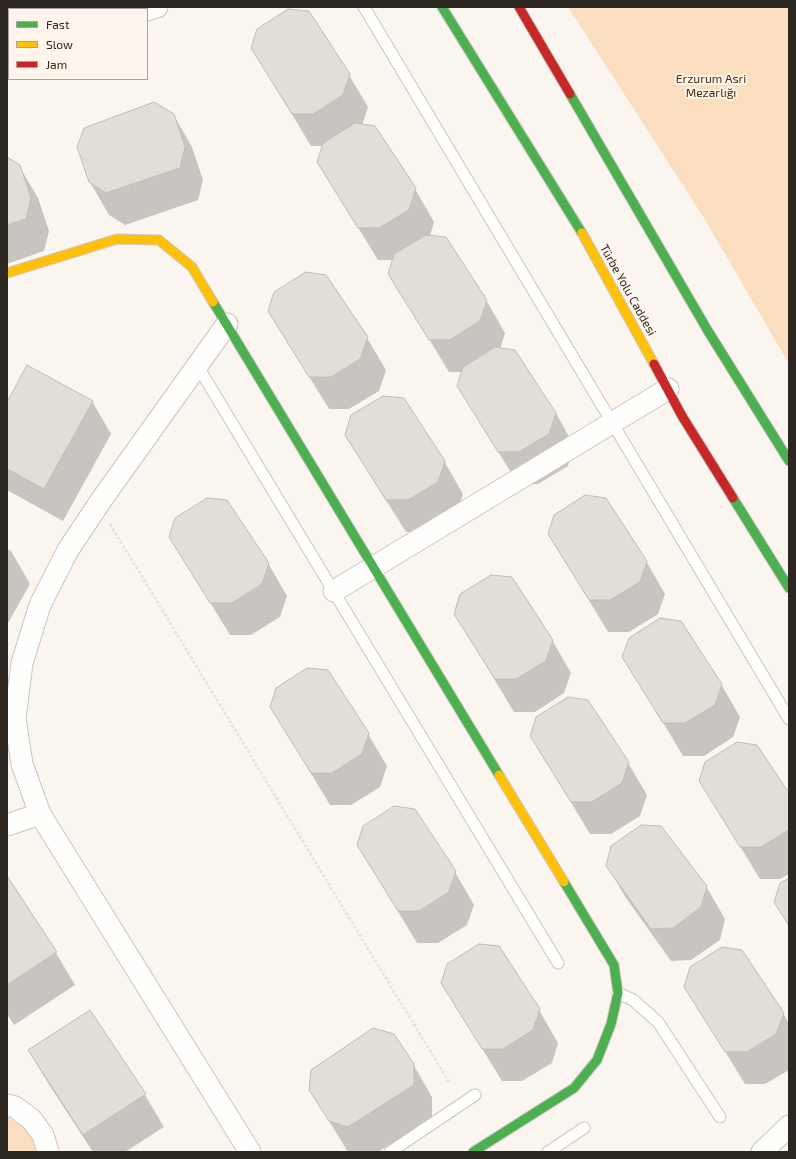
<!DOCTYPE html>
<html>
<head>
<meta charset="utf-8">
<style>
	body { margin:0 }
	#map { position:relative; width:796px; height:1159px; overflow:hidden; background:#fbf5f0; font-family:"Exo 2",sans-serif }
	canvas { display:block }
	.frame { position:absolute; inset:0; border:8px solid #2d2721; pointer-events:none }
	.legend { position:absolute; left:8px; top:8px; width:140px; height:72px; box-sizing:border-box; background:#fff5ec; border:1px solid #aba39b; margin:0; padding:5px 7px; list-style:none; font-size:12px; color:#2d2721 }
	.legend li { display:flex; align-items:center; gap:8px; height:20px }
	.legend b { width:20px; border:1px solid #aba39b }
</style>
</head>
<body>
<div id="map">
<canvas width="796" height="1159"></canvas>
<div class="frame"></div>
<ul class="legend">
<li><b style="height:5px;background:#4caf50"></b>Fast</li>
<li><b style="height:5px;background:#ffc107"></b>Slow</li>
<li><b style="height:5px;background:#c62828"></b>Jam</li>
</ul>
</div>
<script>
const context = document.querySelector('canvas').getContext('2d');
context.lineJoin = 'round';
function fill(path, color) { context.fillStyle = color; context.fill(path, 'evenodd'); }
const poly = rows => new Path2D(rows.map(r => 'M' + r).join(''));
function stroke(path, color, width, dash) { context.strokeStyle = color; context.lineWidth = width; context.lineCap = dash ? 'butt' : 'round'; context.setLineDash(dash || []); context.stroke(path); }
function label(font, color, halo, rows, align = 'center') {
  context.font = font + ' "Exo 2",sans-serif'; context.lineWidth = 4; context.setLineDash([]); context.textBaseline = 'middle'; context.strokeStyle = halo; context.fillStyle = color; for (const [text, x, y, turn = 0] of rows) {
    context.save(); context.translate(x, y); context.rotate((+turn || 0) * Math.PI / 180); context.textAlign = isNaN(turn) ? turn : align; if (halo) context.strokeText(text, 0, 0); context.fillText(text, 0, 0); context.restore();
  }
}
const green = poly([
	[568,7,789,7,789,364,704,218],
	[7,1117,22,1126,32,1139,37,1152,7,1152]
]);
const shadow = poly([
	[252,48,349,75,368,107,362,125,415,189,434,222,430,236,486,300,505,333,500,349,556,413,574,446,568,466,538,484,518,484,458,386,462,372,449,372,389,273,393,260,378,260,318,162,323,146,311,146],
	[173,114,192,147,203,180,198,200,125,225,109,215,90,182],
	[7,158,19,166,38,198,49,231,44,251,7,264],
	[269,311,367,338,386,370,379,391,349,409,329,409],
	[92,401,111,434,63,521,7,490,7,405],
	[444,461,463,494,456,514,427,532,406,532,365,467],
	[549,534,646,561,665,594,658,614,629,632,608,632],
	[170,537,268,563,287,596,280,617,251,635,230,635],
	[7,549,11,551,30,584,7,625],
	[455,614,552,640,571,673,564,693,535,712,514,712],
	[624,657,721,684,740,717,733,737,704,756,683,756],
	[271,707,368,734,387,766,380,787,351,805,330,805],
	[531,736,628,763,647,795,640,816,611,834,590,834],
	[700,781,789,795,789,874,780,879,760,879],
	[358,845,455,872,474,905,467,925,438,943,417,943],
	[607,866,706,886,725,919,720,940,691,960,671,961,626,898],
	[7,878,56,953,75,985,14,1025,7,1014],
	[442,983,539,1010,558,1043,552,1063,522,1081,502,1081],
	[685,986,783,1013,789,1024,789,1070,765,1084,745,1084],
	[29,1051,145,1095,164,1127,125,1152,93,1152,48,1083],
	[413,1064,432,1097,432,1118,378,1152,348,1152,310,1090]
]);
const building = poly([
	[288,9,309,11,350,74,343,95,313,114,292,114,251,48,257,29,288,9],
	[154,102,174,114,185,147,180,168,106,193,89,182,77,147,84,128,154,102],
	[355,123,375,126,416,188,409,210,379,228,358,228,317,162,323,143,355,123],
	[7,157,20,165,31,198,26,219,7,225,7,157],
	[426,235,446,237,487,300,480,321,450,340,429,340,388,274,394,254,426,235],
	[306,272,326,275,368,337,360,359,331,377,309,377,268,311,274,292,306,272],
	[495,347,515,350,556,413,549,434,519,452,498,452,457,386,463,367,495,347],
	[27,365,93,401,44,489,7,469,7,402,27,365],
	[383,396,404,398,445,461,438,482,408,500,386,500,345,435,351,415,383,396],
	[585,495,606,498,647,561,640,582,610,600,589,600,548,534,554,515,585,495],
	[207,498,227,500,269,563,262,584,232,603,210,603,169,537,175,518,207,498],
	[491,575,512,577,553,640,546,661,516,679,495,679,454,614,460,594,491,575],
	[660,618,681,621,722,684,715,705,685,723,663,723,622,657,629,638,660,618],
	[307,668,328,670,369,733,362,754,332,773,311,773,270,707,276,688,307,668],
	[568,697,588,700,629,762,622,783,592,802,571,802,530,736,536,717,568,697],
	[737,742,757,745,789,793,789,830,761,847,740,847,699,781,705,762,737,742],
	[394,806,415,809,456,871,449,892,419,911,398,911,357,845,363,826,394,806],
	[641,825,661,826,707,886,701,907,673,928,651,929,606,866,611,846,641,825],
	[7,876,57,952,7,985,7,876],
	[789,878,789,926,774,902,780,883,789,878],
	[479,944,499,946,540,1009,533,1030,503,1049,482,1049,441,983,447,964,479,944],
	[722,947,742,950,784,1013,776,1034,747,1052,725,1052,684,987,690,967,722,947],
	[90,1010,146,1094,83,1135,28,1050,90,1010],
	[373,1028,394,1034,414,1064,414,1085,348,1127,329,1121,309,1090,311,1070,373,1028]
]);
const path = poly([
	[110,524,449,1082]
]);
const lane = poly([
	[364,7,789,719],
	[197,365,558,963],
	[618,993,633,1000,658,1022,720,1117],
	[390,1152,475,1095],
	[548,1152,584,1128]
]);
const street = poly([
	[147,10,157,7],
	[7,51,9,51],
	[227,324,102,499,68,550,40,605,22,663,15,718,22,764,40,814,250,1152],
	[334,591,668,389],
	[7,825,40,814],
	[7,1105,15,1107,31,1119,43,1135,48,1152],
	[762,1152,789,1126]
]);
const fast = poly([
	[442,7,582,233],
	[570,94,708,331,789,461],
	[213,302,499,775],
	[733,498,789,588],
	[473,1152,574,1088,597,1060,611,1024,618,993,614,965,564,882]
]);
const slow = poly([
	[582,233,654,364],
	[7,273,117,239,159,240,192,267,213,302],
	[499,775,564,882]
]);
const jam = poly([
	[519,7,570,94],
	[654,364,682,416,733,498]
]);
const parkNames = [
	["Erzurum Asri",711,79],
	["Mezarlığı",711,93]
];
const streetNames = [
	["Türbe Yolu Caddesi",628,290,61]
];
fill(green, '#fbdec0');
fill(shadow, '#0003');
fill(building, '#e3ddd8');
stroke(building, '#c2bcb7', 1);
stroke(lane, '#ccc6c1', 13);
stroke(street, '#ccc6c1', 23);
stroke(fast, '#ccc6c1', 11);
stroke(slow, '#ccc6c1', 11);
stroke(jam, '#ccc6c1', 11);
stroke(path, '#e4e2e0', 2.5, [3, 2]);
stroke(lane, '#fefefd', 11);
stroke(street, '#fefefd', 21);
stroke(fast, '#4caf50', 9);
stroke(slow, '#ffc107', 9);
stroke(jam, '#c62828', 9);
label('12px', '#482b08', '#fff5ec', parkNames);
label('12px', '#2d2721', '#fff5ec', streetNames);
</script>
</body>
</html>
